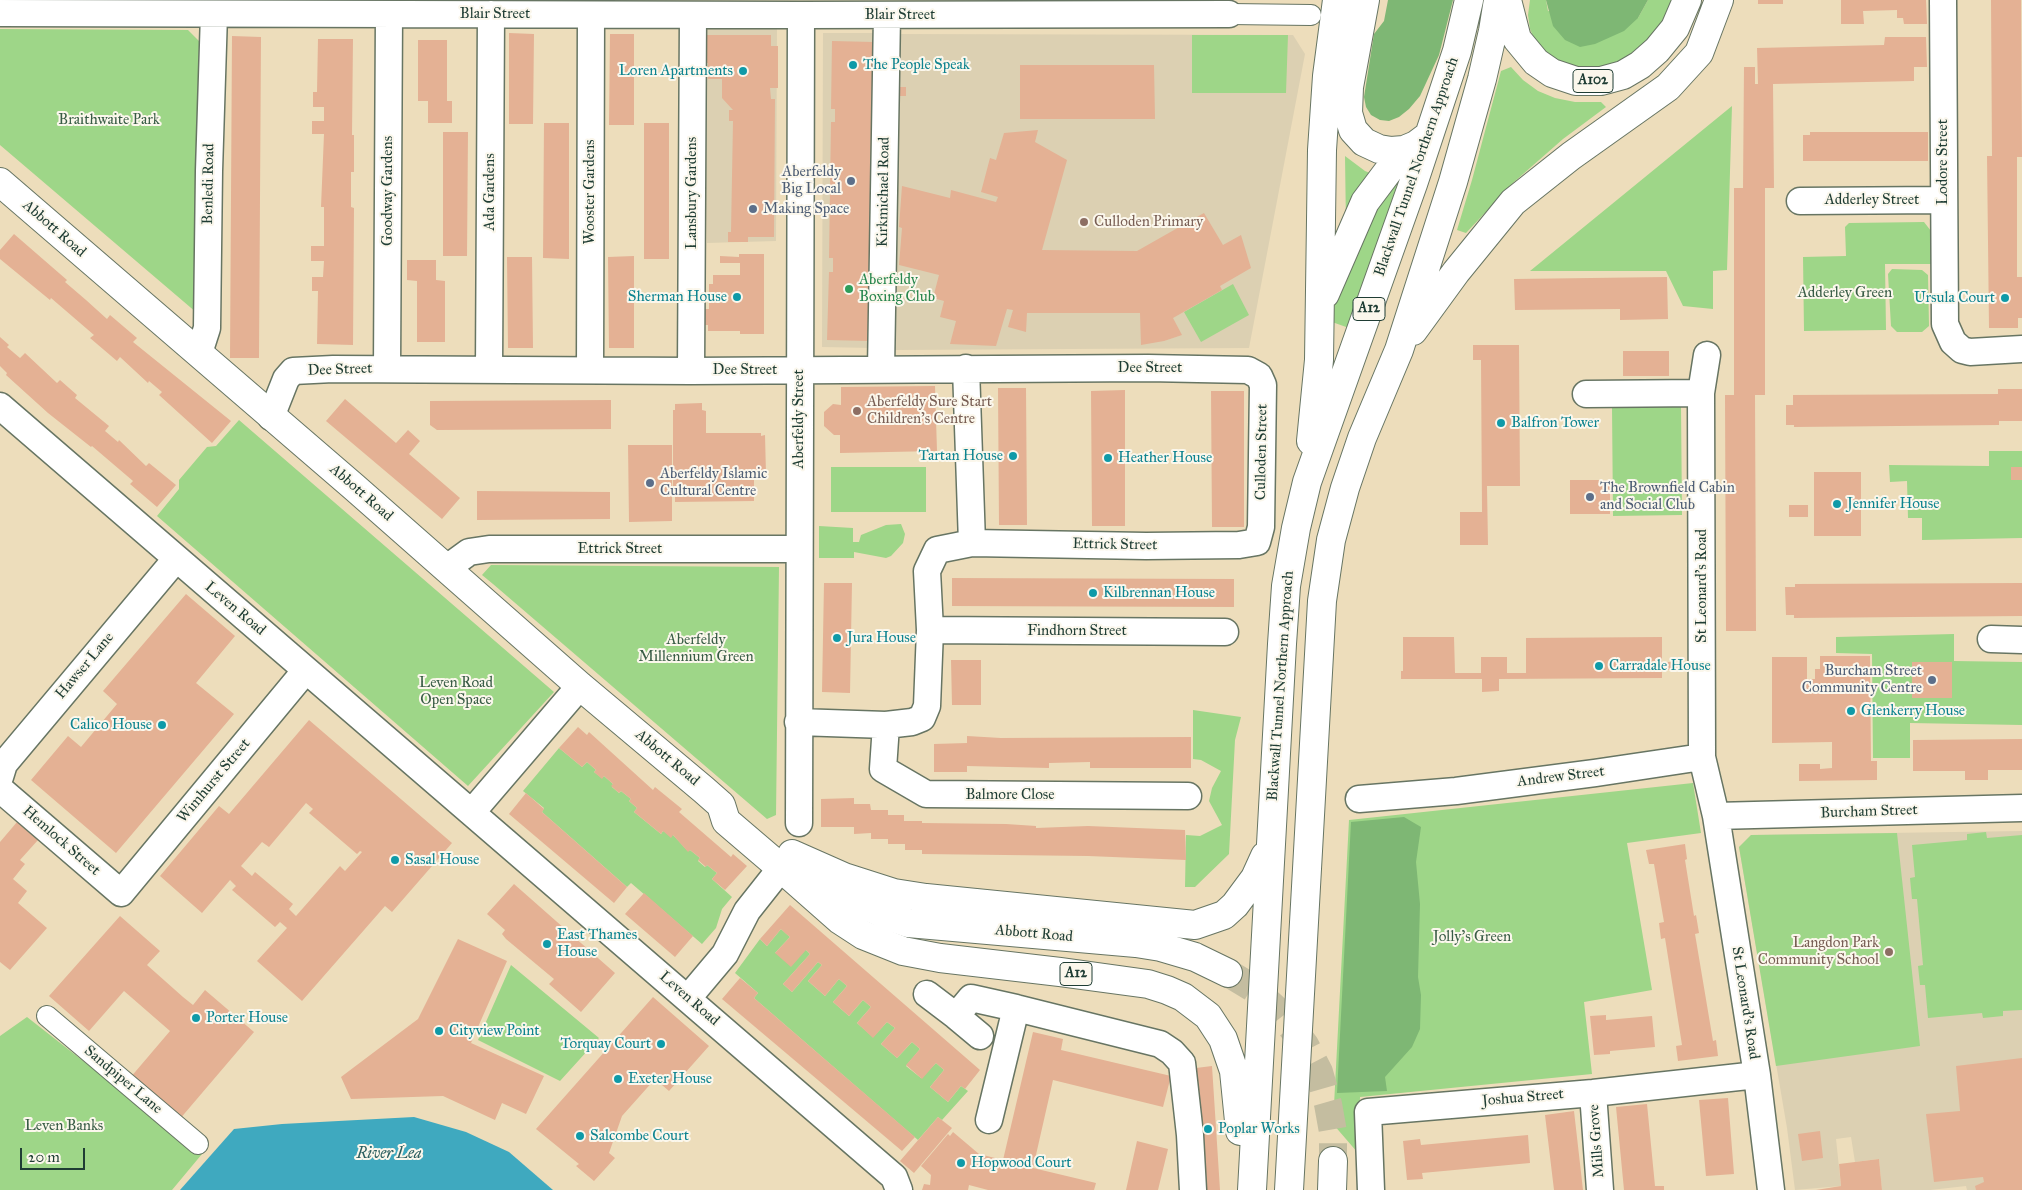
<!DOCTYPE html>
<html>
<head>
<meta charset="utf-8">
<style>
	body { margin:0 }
	#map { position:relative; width:2022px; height:1190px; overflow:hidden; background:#edddbb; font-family:"IM FELL Great Primer",serif }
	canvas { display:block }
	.scale { position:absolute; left:20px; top:1148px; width:65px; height:22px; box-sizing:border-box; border:2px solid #1f3d34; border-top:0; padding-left:6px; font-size:15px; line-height:18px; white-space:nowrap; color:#1f3d34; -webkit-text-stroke:4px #fbf7ec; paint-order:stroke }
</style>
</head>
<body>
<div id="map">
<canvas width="2022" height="1190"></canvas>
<div class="scale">20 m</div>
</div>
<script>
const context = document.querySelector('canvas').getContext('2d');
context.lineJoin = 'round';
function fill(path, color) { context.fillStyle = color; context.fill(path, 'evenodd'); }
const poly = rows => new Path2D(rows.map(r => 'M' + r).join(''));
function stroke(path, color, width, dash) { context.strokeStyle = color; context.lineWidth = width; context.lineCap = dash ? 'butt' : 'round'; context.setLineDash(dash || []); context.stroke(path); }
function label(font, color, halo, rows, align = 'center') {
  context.font = font + ' "IM FELL Great Primer",serif'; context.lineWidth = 4; context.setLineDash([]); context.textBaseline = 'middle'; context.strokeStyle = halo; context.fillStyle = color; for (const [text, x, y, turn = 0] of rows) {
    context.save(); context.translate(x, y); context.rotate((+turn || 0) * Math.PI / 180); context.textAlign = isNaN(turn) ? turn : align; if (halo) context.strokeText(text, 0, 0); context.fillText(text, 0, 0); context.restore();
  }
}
const built = poly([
	[702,26,777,27,776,241,707,243],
	[823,33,876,33,873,348,822,347],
	[897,34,1293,35,1305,54,1249,348,892,350,897,96,906,96,906,88,897,87],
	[2022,831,2022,1190,1967,1190,1966,1186,1930,1190,1882,1190,1879,1159,1855,1162,1851,1137,1836,1139,1841,1186,1795,1190,1787,1128,1739,847,1751,835]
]);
const green = poly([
	[1530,0,1546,0,1548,11,1638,18,1648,0,1672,0,1666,18,1643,46,1630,56,1597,70,1578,70,1549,57,1536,43,1530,29,1528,15],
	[0,29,188,30,199,41,197,313,0,145],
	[1192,35,1288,35,1286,93,1192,93],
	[1511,67,1523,80,1538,91,1555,98,1575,102,1601,102,1606,107,1563,139,1514,182,1466,233,1457,230,1472,180,1501,71],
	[1732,106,1727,270,1713,271,1713,309,1683,306,1666,271,1530,271],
	[1345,156,1365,171,1375,175,1346,227],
	[1400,176,1349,328,1332,322,1335,303,1365,223],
	[1924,222,1931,231,1931,264,1885,264,1886,330,1804,331,1803,257,1846,256,1845,227,1849,223],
	[1892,269,1922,270,1928,275,1929,326,1922,332,1897,332,1891,326,1888,274],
	[1233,284,1249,315,1201,342,1184,312],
	[1612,407,1681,407,1682,515,1613,516],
	[239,420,554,692,468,786,157,516,179,489,179,480,207,447,216,446],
	[1989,451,2022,451,2022,538,1922,540,1922,518,1908,518,1907,481,1890,482,1889,465,1989,466],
	[831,467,926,467,926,512,831,512],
	[901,524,905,534,903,543,891,556,886,558,854,552,854,558,819,558,819,526,853,528,853,542,859,542,861,535,886,525],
	[491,565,779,567,776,815,767,819,493,584,482,575],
	[1954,634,1954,661,2022,662,2022,725,1910,723,1910,758,1873,758,1872,654,1836,653,1836,637],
	[1193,710,1241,717,1235,740,1229,854,1195,887,1185,887,1186,835,1200,836,1222,825,1209,801,1212,788,1221,771,1201,760,1193,759],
	[559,748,582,767,587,762,596,770,594,772,602,778,604,776,613,784,612,787,619,793,621,791,631,799,629,801,637,808,634,812,661,834,663,831,673,835,688,851,690,850,700,858,698,861,705,867,707,865,717,873,712,879,732,897,722,909,716,928,702,944,631,883,627,887,542,812,544,808,523,791],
	[1693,783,1701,833,1627,843,1652,990,1584,1002,1592,1074,1360,1097,1358,1153,1333,1124,1349,820],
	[1986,832,1987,838,2022,835,2022,1010,2003,1011,2003,1016,1983,1018,1982,1013,1928,1018,1925,985,1920,985,1918,966,1923,965,1917,899,1912,899,1910,878,1915,877,1912,845,1967,840,1967,834],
	[1897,833,1920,1046,1776,1066,1739,847,1751,835],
	[781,929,790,937,775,953,806,950,810,954,783,984,792,992,818,962,822,965,808,981,825,996,839,979,847,986,833,1002,849,1016,863,1000,871,1007,857,1023,873,1037,887,1022,895,1028,881,1044,897,1058,912,1042,920,1049,906,1066,921,1078,936,1063,944,1070,930,1087,948,1102,961,1086,968,1091,942,1120,938,1117,918,1140,754,998,758,993,735,973,760,939,767,946],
	[511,965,599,1038,560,1081,478,1040],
	[27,1017,202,1154,172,1190,0,1190,0,1036]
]);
const forest = poly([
	[1388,0,1453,0,1439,55,1420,96,1409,109,1399,117,1389,121,1380,120,1371,115,1366,107,1364,97,1374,34,1384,21],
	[1546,0,1648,0,1638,18,1624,31,1595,44,1580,47,1565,40,1553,26],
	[1404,817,1421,827,1416,862,1420,904,1418,977,1421,995,1420,1029,1412,1047,1385,1077,1387,1091,1337,1093,1351,822]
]);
const water = poly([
	[414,1117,466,1132,509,1152,553,1190,180,1190,234,1129,282,1124]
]);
const building = poly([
	[1758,0,1783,0,1783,4,1758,4],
	[1841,0,1926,0,1927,24,1904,24,1903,18,1897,18,1897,10,1863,11,1864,24,1841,24],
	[1991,0,2021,0,2022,157,2017,157,2017,277,2022,277,2022,318,2018,318,2018,328,1989,328,1987,156,1992,156],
	[509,33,534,34,533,124,509,124],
	[610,34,634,34,634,125,609,125],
	[705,35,771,35,771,46,778,46,778,88,770,88,771,99,775,99,774,237,748,237,748,242,728,242,728,232,731,232,733,121,729,121,729,110,733,110,722,98,722,79,708,79,708,63,705,63],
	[232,36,261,37,259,358,230,358],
	[1885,37,1926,37,1927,67,1914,67,1914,81,1773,84,1774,188,1765,188,1765,395,1755,395,1756,631,1726,631,1725,395,1734,395,1734,188,1743,188,1744,67,1755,67,1755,84,1758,84,1757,48,1884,45],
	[318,39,353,39,352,135,354,135,354,172,351,172,351,207,354,208,353,345,317,344,318,291,312,291,312,277,323,277,324,261,311,261,311,246,324,246,324,207,321,207,324,134,312,134,312,121,324,121,324,107,313,107,313,92,317,92],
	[418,40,447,40,447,101,452,101,452,123,428,123,428,101,418,101],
	[832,41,874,42,869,341,827,340,829,272,833,272,833,258,829,258,831,122,835,122,835,109,831,109],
	[1020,65,1154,65,1155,119,1020,119],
	[897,87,906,87,906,96,897,96],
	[544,123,569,123,569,259,543,258],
	[644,123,669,123,669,259,644,259],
	[1038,130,1035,142,1067,160,1042,250,1137,251,1204,213,1223,245,1241,235,1251,268,1220,286,1222,290,1173,318,1182,335,1164,341,1141,345,1140,313,1027,313,1026,332,1008,327,1013,310,1007,309,996,346,950,344,956,321,940,317,944,301,933,298,939,275,899,265,902,228,899,227,902,186,950,198,951,190,996,202,998,197,981,192,990,158,996,160,1004,133],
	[443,132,468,132,467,256,443,256],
	[1810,132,1928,132,1928,161,1803,161,1803,135,1810,135],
	[14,234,67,280,65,282,86,300,107,319,110,315,137,338,133,342,231,421,212,443,159,395,162,392,149,381,148,383,120,357,117,361,90,338,94,335,51,298,50,300,0,259,0,250],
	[739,254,764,254,764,334,740,334,740,331,708,331,708,325,705,325,705,309,709,309,709,284,713,284,713,275,740,275,740,263,720,263,720,256,739,257],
	[634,256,634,348,609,348,608,257],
	[507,257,532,257,533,348,508,348],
	[407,260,436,260,436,280,445,281,445,342,417,342,417,281,407,280],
	[1667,277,1668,319,1620,320,1620,309,1515,310,1514,279],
	[0,337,9,345,7,347,20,358,25,353,57,383,60,380,77,395,75,398,109,426,105,431,118,442,119,440,146,466,149,463,176,485,157,507,130,484,133,481,92,446,91,447,48,413,6,375,7,373,0,366],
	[1473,345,1519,345,1520,486,1487,486,1488,545,1460,545,1460,512,1482,512,1481,360,1473,360],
	[1623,351,1669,351,1669,376,1623,376],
	[935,386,937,451,840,453,840,435,834,435,824,426,824,412,833,404,841,405,841,387],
	[998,388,1026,388,1027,525,999,525],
	[1998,389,2022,389,2022,421,1999,421,1999,425,1794,427,1794,425,1786,425,1786,405,1793,405,1793,395,1998,394],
	[1125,390,1125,526,1092,526,1091,391],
	[1211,391,1244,391,1244,527,1212,527],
	[345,399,396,443,408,430,420,441,409,454,460,498,442,519,326,421],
	[611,400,611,429,437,430,430,425,430,401],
	[702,403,702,410,706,411,706,433,761,433,761,436,765,435,766,474,754,474,754,501,675,502,675,496,673,496,673,410,675,410,675,404],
	[628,445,672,445,672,521,629,522],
	[2011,467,2022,467,2022,480,2011,480],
	[1814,472,1861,472,1861,536,1814,536],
	[1570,480,1610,480,1610,514,1570,514],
	[477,491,610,492,610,519,477,520],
	[1789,505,1808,505,1808,517,1789,517],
	[952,578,1234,579,1234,607,952,606],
	[824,583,852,583,850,693,822,692],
	[2022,583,2022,616,1794,618,1794,615,1786,615,1785,587,1795,587,1795,584],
	[186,594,235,636,196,683,234,714,116,853,31,780,68,736,81,747,117,704,103,691],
	[1403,637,1454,637,1455,673,1481,673,1481,657,1507,657,1507,673,1526,673,1526,638,1662,637,1662,662,1672,662,1672,670,1662,670,1662,678,1499,679,1499,691,1482,692,1482,679,1401,679,1401,671,1403,671],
	[1820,656,1870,656,1871,761,1877,761,1877,780,1799,781,1799,764,1820,764,1820,769,1832,768,1832,742,1772,743,1772,657,1807,657,1807,679,1815,679,1815,669,1820,669],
	[951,660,981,660,981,705,952,705],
	[1912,662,1952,662,1952,698,1912,698],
	[309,720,452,843,392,912,385,906,302,1001,257,961,287,928,280,922,275,927,232,890,236,886,230,880,202,913,160,876,219,806,229,814],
	[306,803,313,809,309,813,357,854,360,851,362,852,345,871,340,866,296,916,289,909,293,904,255,872,252,876,241,866,262,842,269,847],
	[578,727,587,735,589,732,653,790,655,787,682,809,679,812,731,857,733,854,747,866,725,890,712,879,717,873,707,865,706,867,698,860,700,858,690,850,688,852,673,835,671,838,663,831,661,834,634,812,637,808,629,801,631,799,621,791,619,793,611,786,613,784,604,776,602,779,594,772,596,770,587,762,582,767,559,748],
	[967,736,1001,738,1191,737,1191,768,1090,768,1090,762,1049,763,1049,768,967,766,967,772,934,772,934,744,967,743],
	[2022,739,2022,770,1988,770,1988,780,1965,780,1965,771,1913,771,1913,740],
	[526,793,544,809,542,812,627,887,614,903,509,814],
	[854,798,854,804,870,804,871,810,888,810,888,815,904,815,904,821,922,821,922,823,1006,824,1036,826,1036,828,1088,826,1185,830,1186,860,1088,856,922,854,922,850,905,850,905,844,888,844,888,839,871,839,871,833,854,834,854,827,821,827,821,799],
	[17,822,38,840,20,860,25,864,13,879,27,891,18,903,47,928,10,970,0,962,0,842],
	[1685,844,1687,859,1685,860,1694,916,1696,915,1699,933,1695,934,1713,1041,1716,1040,1718,1056,1678,1061,1676,1046,1682,1045,1665,938,1661,939,1659,923,1664,922,1654,864,1649,864,1646,850],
	[514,884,615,973,581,1012,549,984,554,979,506,939,502,934,505,930,487,914],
	[644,893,693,936,675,957,625,914],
	[790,905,980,1070,965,1089,961,1086,948,1102,930,1087,944,1070,936,1063,922,1079,906,1065,920,1049,912,1042,897,1058,881,1044,895,1028,887,1022,873,1038,857,1023,871,1007,863,1000,849,1016,833,1002,847,986,839,979,825,996,808,981,822,965,818,962,792,992,783,984,810,954,806,950,791,967,775,953,790,937,785,933,781,929,767,946,760,939],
	[120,916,160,951,147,965,183,997,193,1005,205,990,254,1032,179,1120,130,1078,170,1031,124,991,89,1031,49,996],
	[458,939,507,961,471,1043,544,1076,526,1114,502,1103,495,1120,443,1096,351,1099,341,1077,418,1019],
	[740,978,758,993,754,998,915,1137,902,1151,722,999],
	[653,997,709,1046,669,1091,655,1079,622,1116,609,1153,615,1158,594,1181,576,1166,579,1164,536,1129],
	[1606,1015,1606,1020,1652,1016,1655,1047,1610,1051,1610,1054,1594,1055,1590,1016],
	[1033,1032,1063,1039,1061,1050,1171,1076,1163,1107,1053,1080,1033,1168,1096,1183,1094,1190,988,1190,969,1185,968,1190,922,1190,924,1184,930,1185,931,1175,921,1166,948,1134,950,1136,953,1132,979,1154,1003,1160],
	[2022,1058,2022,1190,1976,1190,1975,1186,1984,1182,1983,1177,1934,1182,1926,1114,1960,1111,1956,1066],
	[1212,1066,1220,1190,1204,1190,1196,1068],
	[1728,1098,1734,1174,1706,1176,1699,1100],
	[1647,1104,1655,1186,1664,1186,1664,1190,1624,1190,1616,1107],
	[1574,1111,1583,1190,1554,1190,1545,1115],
	[938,1117,952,1128,914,1173,900,1161],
	[1820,1131,1823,1158,1802,1161,1798,1134],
	[1528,1135,1530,1163,1422,1173,1423,1179,1407,1180,1403,1141,1420,1139,1421,1145],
	[1137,1141,1168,1149,1158,1190,1126,1190],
	[1879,1159,1882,1190,1816,1190,1841,1186,1839,1164]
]);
const secondaryTunnel = poly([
	[1228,973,1253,988,1282,1015,1305,1045,1319,1072,1328,1104,1333,1132,1333,1161]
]);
const pedestrian = poly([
	[1229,14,1311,15],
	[47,1016,198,1144]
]);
const minor = poly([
	[1943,0,1945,324,1953,342,1962,350,1970,352,2022,349],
	[0,13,801,15,1229,14],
	[1800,201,1943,200],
	[199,353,207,328,209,171,214,14],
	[1707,355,1701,393,1702,757,1716,816,1757,1075,1771,1190],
	[966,368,972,543],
	[387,369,389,14],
	[489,369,491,14],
	[881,369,887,15],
	[590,370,591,15],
	[691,371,693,15],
	[1586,394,1701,393],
	[0,406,894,1177,899,1190],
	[271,417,286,379,293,371,333,369,691,371,1148,368,1248,370,1259,376,1263,385,1261,527,1257,542,1239,545,1146,546,972,543,937,550,927,571,930,630,927,706,922,718,912,722,886,725,798,722],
	[447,568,469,552,489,549,799,549],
	[930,630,1225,632],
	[1991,639,2022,640],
	[886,725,883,769,926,794,1188,796],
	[0,777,4,764,176,559],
	[0,789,121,893,306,670],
	[1359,799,1456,791,1595,773,1702,757],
	[472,812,580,686],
	[1716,816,2022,808],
	[799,823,801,15],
	[927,994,956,1016,971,998,1016,1008],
	[688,998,725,954,747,911,781,868],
	[956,1016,980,1036],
	[1593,1093,1600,1190],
	[989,1120,1016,1008,1160,1044,1172,1052,1182,1063,1190,1135,1193,1190],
	[1371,1190,1368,1112,1593,1093,1757,1075]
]);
const secondary = poly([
	[0,182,354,487,580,686,704,790,721,805,726,821,781,868],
	[816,870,860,903,885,915,908,923,1136,943,1161,947,1195,957,1228,973],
	[1332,1190,1333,1161]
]);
const trunk = poly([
	[1365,0,1349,87,1348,113,1353,130,1364,142,1379,149,1391,151,1404,150,1416,145,1428,136],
	[1507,0,1517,39,1536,62,1552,73,1576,81,1601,81,1623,75,1640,65,1657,50,1675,28,1687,0],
	[1325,294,1365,202,1404,150],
	[1413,331,1456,272,1513,202,1571,156,1668,87,1699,53,1719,0],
	[1311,441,1319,360,1322,150,1327,76,1337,0],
	[792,854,844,877,894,893,926,898,1195,925,1224,915,1235,905,1255,878,1265,856],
	[781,868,840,920,863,935,903,951,940,958,1060,972,1148,984,1167,990,1183,997,1208,1016,1223,1039,1234,1071,1240,1131],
	[1252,1190,1282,644,1286,586,1296,528,1307,482,1413,184,1457,51,1469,0],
	[1289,1190,1322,601,1331,540,1345,488,1362,438,1399,350,1453,182,1482,79,1493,31,1498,0]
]);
const markers = [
	[853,65,5,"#0f9aa8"],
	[743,71,5,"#0f9aa8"],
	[851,181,5,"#5c6f8a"],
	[753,209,5,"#5c6f8a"],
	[1084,222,5,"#8d6e63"],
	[849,289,5,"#2e9e5b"],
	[737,297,5,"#0f9aa8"],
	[2005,298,5,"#0f9aa8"],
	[857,411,5,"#8d6e63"],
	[1501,423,5,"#0f9aa8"],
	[1013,456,5,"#0f9aa8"],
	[1108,458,5,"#0f9aa8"],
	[650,483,5,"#5c6f8a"],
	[1590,497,5,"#5c6f8a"],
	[1837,504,5,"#0f9aa8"],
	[1093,593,5,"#0f9aa8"],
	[837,638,5,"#0f9aa8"],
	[1599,666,5,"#0f9aa8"],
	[1932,680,5,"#5c6f8a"],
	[1851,711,5,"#0f9aa8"],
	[162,725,5,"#0f9aa8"],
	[395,860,5,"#0f9aa8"],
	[547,944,5,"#0f9aa8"],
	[1889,952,5,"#8d6e63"],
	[196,1018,5,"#0f9aa8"],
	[439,1031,5,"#0f9aa8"],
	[661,1044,5,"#0f9aa8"],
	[618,1079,5,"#0f9aa8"],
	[1208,1129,5,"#0f9aa8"],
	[580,1136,5,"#0f9aa8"],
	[961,1163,5,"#0f9aa8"]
];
const shields = [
	[1593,81,40],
	[1369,309,32],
	[1076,974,32]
];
const shieldNames = [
	["A102",1593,81],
	["A12",1369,309],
	["A12",1076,974]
];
const streetNames = [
	["Blair Street",495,14],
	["Blair Street",900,15],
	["Lodore Street",1943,162,-90],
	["Blackwall Tunnel Northern Approach",1417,167,-71],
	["Benledi Road",209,184,-89],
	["Goodway Gardens",388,191,-90],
	["Ada Gardens",490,192,-90],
	["Wooster Gardens",590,192,-90],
	["Kirkmichael Road",884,192,-89],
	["Lansbury Gardens",692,193,-90],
	["Adderley Street",1872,200],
	["Abbott Road",54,229,41],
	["Dee Street",1150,368],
	["Dee Street",340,370,-2],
	["Dee Street",745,370],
	["Aberfeldy Street",799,419,-90],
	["Culloden Street",1262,452,-89],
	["Abbott Road",361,493,41],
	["Ettrick Street",1115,545,1],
	["Ettrick Street",620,549],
	["St Leonard's Road",1702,586,-90],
	["Leven Road",235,609,40],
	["Findhorn Street",1077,631],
	["Hawser Lane",85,666,-50],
	["Blackwall Tunnel Northern Approach",1281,686,-86],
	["Abbott Road",667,758,40],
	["Andrew Street",1561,777,-7],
	["Wimhurst Street",214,781,-50],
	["Balmore Close",1010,795],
	["Burcham Street",1869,812,-2],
	["Hemlock Street",61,841,41],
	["Abbott Road",1034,934,5],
	["Leven Road",689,999,41],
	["St Leonard's Road",1745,1003,81],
	["Sandpiper Lane",123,1080,40],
	["Joshua Street",1523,1098,-5],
	["Mills Grove",1597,1141,-94]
];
const cultureNames = [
	["The People Speak",863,65],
	["Loren Apartments",733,71,"right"],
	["Sherman House",727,297,"right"],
	["Ursula Court",1995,298,"right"],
	["Balfron Tower",1511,423],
	["Tartan House",1003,456,"right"],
	["Heather House",1118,458],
	["Jennifer House",1847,504],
	["Kilbrennan House",1103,593],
	["Jura House",847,638],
	["Carradale House",1609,666],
	["Glenkerry House",1861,711],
	["Calico House",152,725,"right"],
	["Sasal House",405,860],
	["East Thames",557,935],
	["House",557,952],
	["Porter House",206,1018],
	["Cityview Point",449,1031],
	["Torquay Court",651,1044,"right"],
	["Exeter House",628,1079],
	["Poplar Works",1218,1129],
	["Salcombe Court",590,1136],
	["Hopwood Court",971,1163]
];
const parkNames = [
	["Braithwaite Park",109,120],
	["Adderley Green",1845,293],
	["Aberfeldy",696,640],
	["Millennium Green",696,657],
	["Leven Road",456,683],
	["Open Space",456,700],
	["Jolly's Green",1472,937],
	["Leven Banks",64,1126]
];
const serviceNames = [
	["Aberfeldy",841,172,"right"],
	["Big Local",841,189,"right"],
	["Making Space",763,209],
	["Aberfeldy Islamic",660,474],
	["Cultural Centre",660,491],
	["The Brownfield Cabin",1600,488],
	["and Social Club",1600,505],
	["Burcham Street",1922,671,"right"],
	["Community Centre",1922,688,"right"]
];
const educationNames = [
	["Culloden Primary",1094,222],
	["Aberfeldy Sure Start",867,402],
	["Children's Centre",867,419],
	["Langdon Park",1879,943,"right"],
	["Community School",1879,960,"right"]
];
const leisureNames = [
	["Aberfeldy",859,280],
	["Boxing Club",859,297]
];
const waterNames = [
	["River Lea",389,1154]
];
fill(built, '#dcd0b2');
fill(green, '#9ed688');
fill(forest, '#7eb774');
fill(water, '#3fa9bf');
fill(building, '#e4b194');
stroke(secondaryTunnel, '#c4bda0', 28, [28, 14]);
stroke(pedestrian, '#677563', 22);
stroke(minor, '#677563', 29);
stroke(secondary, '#677563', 30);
stroke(trunk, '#677563', 30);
stroke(pedestrian, '#fff', 20);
stroke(minor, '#fff', 26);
stroke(secondary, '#fff', 28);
stroke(trunk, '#fff', 28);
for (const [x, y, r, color] of markers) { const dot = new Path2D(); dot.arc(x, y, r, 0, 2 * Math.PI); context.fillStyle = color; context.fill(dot); stroke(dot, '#fbf7ec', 2); }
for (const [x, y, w] of shields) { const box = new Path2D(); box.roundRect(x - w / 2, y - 11.5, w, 23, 4); context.fillStyle = '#fbf7ec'; context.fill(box); stroke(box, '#1f3d34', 1); }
label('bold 14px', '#1f3d34', null, shieldNames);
label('15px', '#1f3d34', '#fbf7ec', streetNames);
label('15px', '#0d838f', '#fbf7ec', cultureNames, 'left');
label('15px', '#385c45', '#fbf7ec', parkNames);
label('15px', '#4e5e75', '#fbf7ec', serviceNames, 'left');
label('15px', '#785e54', '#fbf7ec', educationNames, 'left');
label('15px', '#27864d', '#fbf7ec', leisureNames, 'left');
label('italic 16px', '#295d5e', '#fbf7ec', waterNames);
</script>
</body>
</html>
